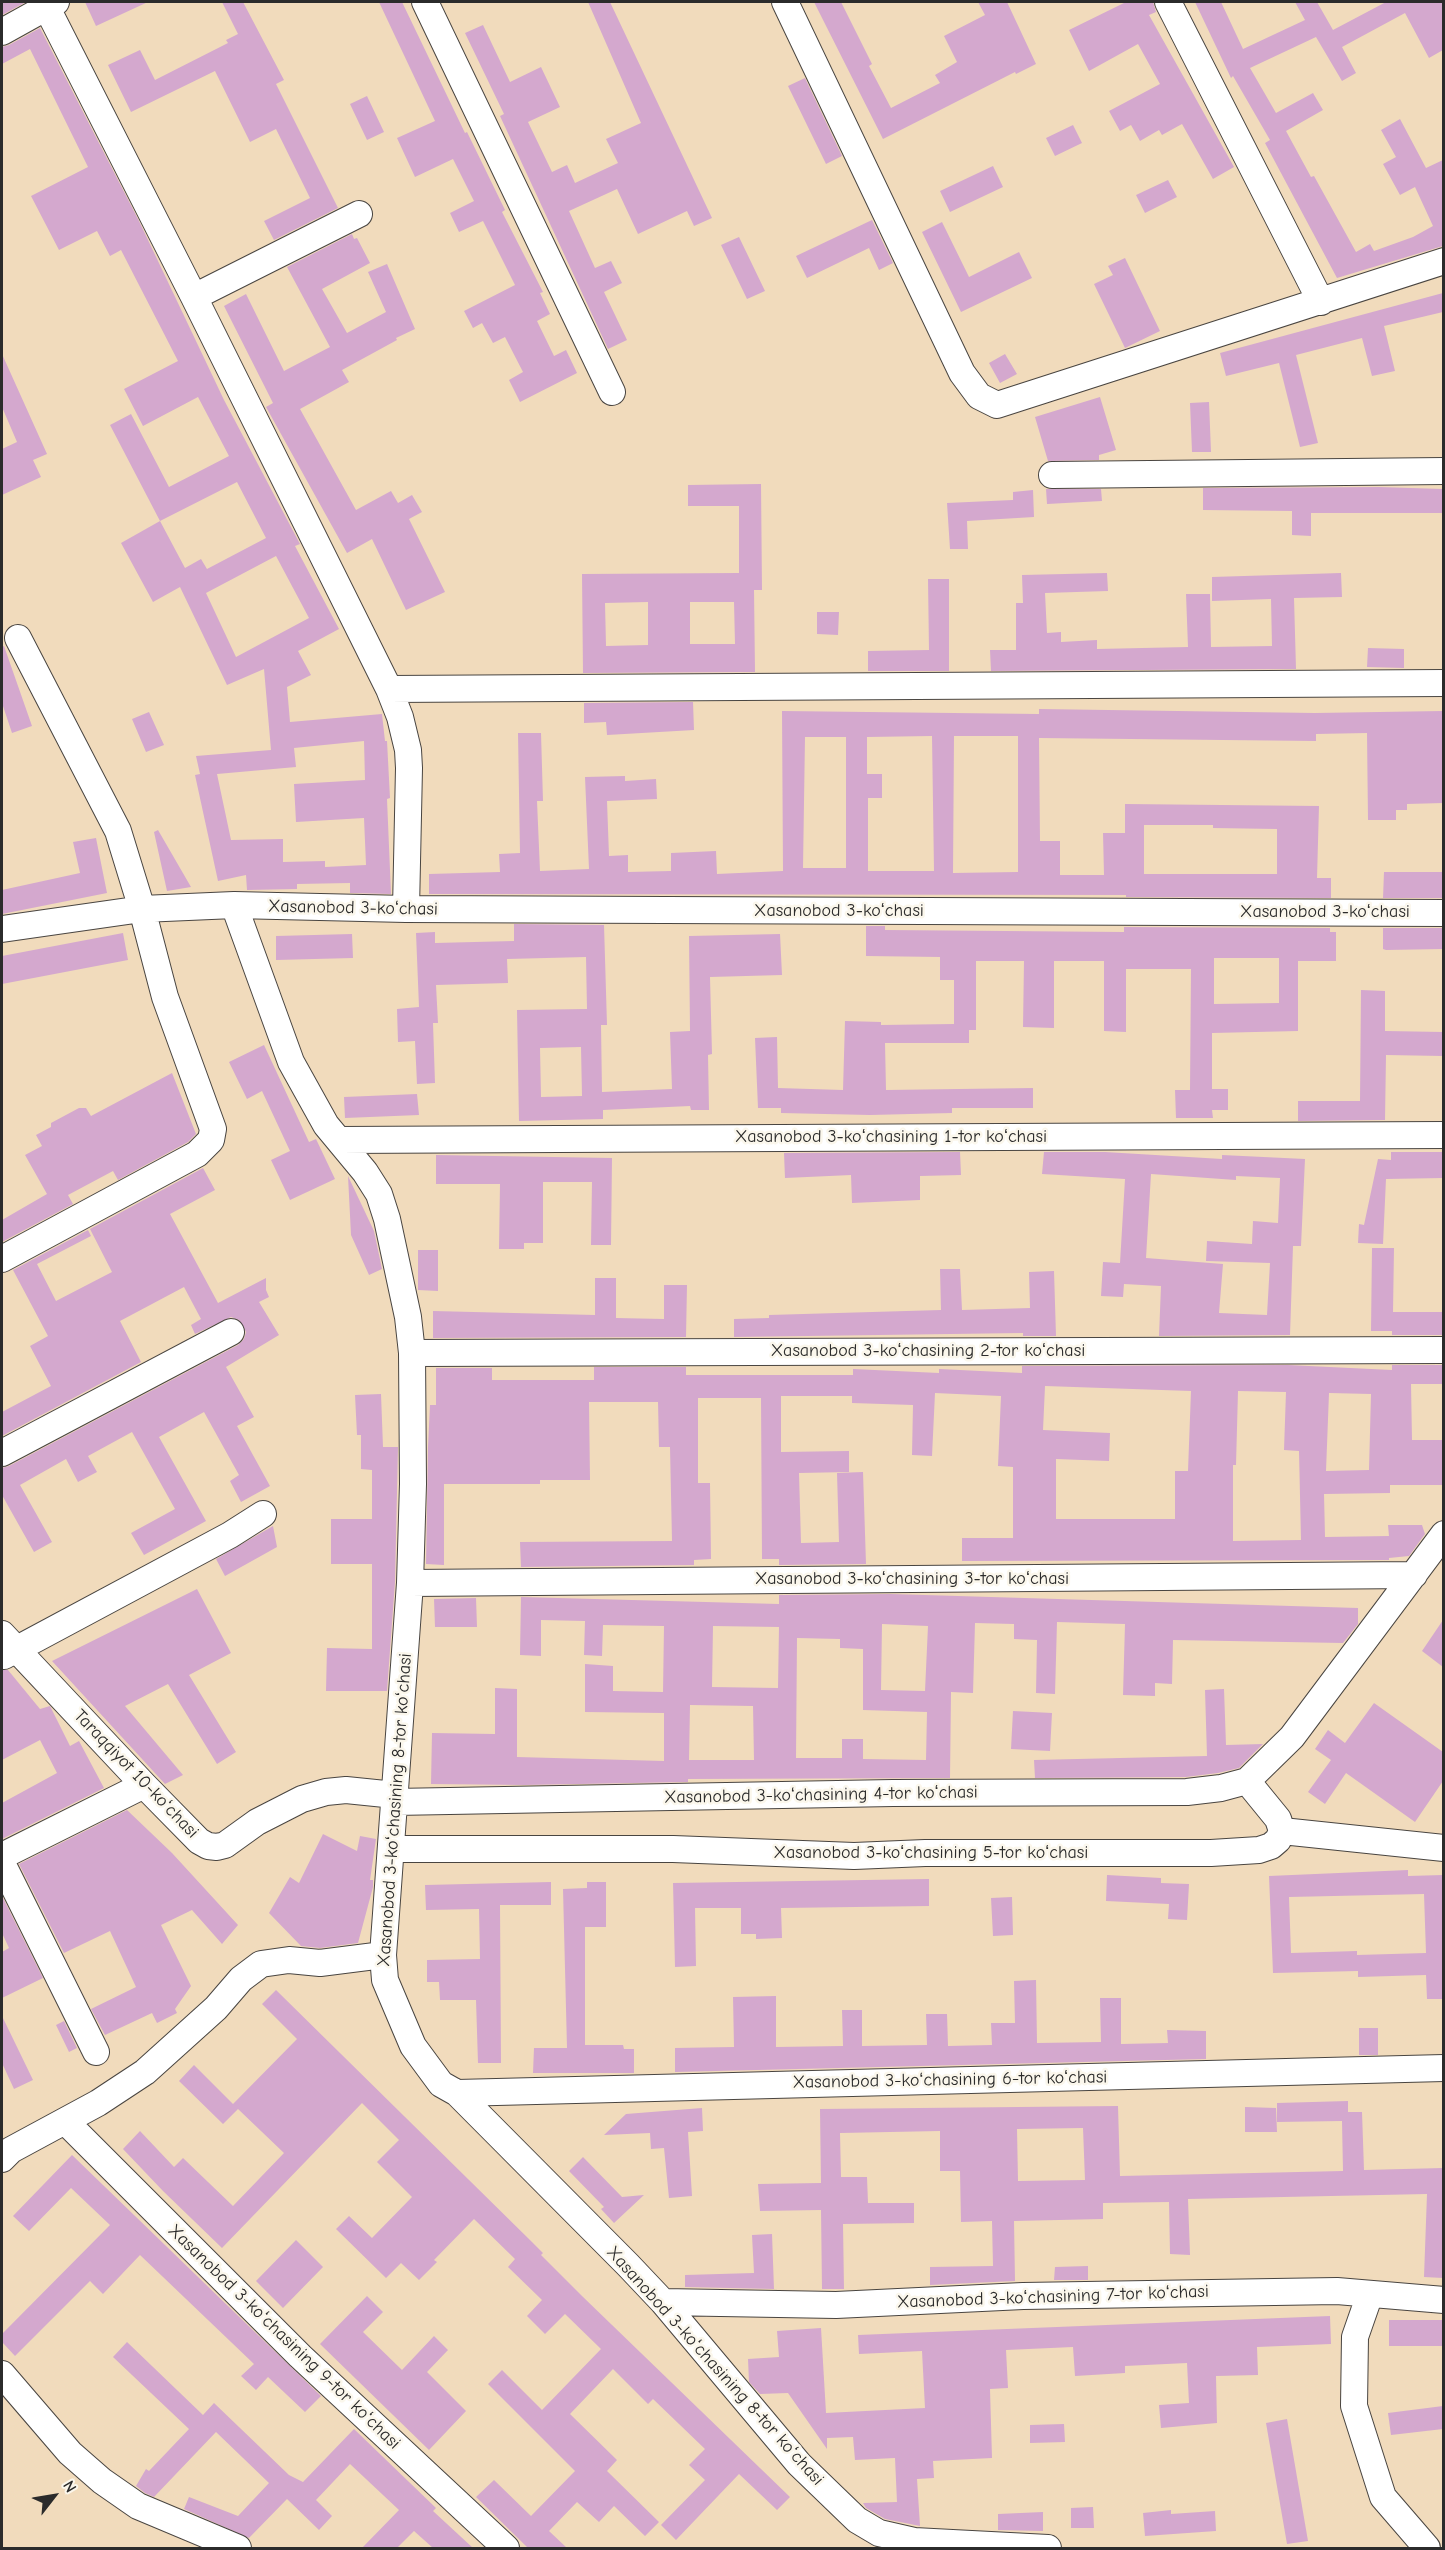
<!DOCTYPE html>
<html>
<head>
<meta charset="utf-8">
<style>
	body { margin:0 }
	#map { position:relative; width:1445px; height:2550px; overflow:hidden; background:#f1dbbc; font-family:"Comic Neue",sans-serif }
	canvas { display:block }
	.frame { position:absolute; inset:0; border:3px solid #2b2b2b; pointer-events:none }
	.north { position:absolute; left:24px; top:2466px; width:60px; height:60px; -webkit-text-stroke:4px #fbf7ec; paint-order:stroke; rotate:59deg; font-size:16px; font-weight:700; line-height:24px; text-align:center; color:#2b2b2b }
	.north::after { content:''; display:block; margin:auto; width:21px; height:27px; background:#2b2b2b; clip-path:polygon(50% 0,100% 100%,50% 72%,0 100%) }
</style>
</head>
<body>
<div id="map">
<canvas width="1445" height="2550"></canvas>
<div class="frame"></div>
<div class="north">N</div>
</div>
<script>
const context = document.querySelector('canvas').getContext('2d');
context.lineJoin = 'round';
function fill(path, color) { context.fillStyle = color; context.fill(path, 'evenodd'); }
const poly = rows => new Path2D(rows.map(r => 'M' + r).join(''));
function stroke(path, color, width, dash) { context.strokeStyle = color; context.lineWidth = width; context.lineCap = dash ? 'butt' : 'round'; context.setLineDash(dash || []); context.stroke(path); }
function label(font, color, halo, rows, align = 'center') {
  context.font = font + ' "Comic Neue",sans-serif'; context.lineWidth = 5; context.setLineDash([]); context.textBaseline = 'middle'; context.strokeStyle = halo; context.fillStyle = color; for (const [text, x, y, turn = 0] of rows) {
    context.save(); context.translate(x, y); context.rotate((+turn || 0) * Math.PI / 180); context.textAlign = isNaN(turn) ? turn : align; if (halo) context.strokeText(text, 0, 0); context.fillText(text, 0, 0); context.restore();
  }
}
const building = poly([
	[2,2,26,2,2,15],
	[85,2,148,2,96,26],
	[222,2,243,2,284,80,276,84,338,208,274,240,264,221,310,198,276,129,250,142,215,71,131,112,108,65,140,50,155,80,228,43,226,40,238,34],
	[379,2,402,2,465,133,467,132,505,210,502,212,543,292,540,293,550,314,537,321,554,356,566,350,577,373,520,402,509,380,523,372,505,337,493,343,482,323,473,328,464,311,515,285,483,221,459,232,450,213,474,201,453,159,415,177,397,138,435,121],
	[588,2,610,2,712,218,694,226,687,211,638,234,617,189,569,211,595,268,611,261,622,283,604,292,627,340,608,349,500,116,504,114,465,33,483,25,510,82,541,67,560,107,528,122,552,172,567,165,575,183,618,163,606,139,641,123],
	[814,2,841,2,872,64,869,66,891,108,940,83,935,75,957,62,944,36,985,15,978,2,1007,2,1036,64,1016,74,1015,72,883,139],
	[1126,2,1153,2,1156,12,1149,15,1234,167,1213,179,1182,124,1162,135,1159,130,1140,141,1131,125,1120,131,1109,111,1160,84,1138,44,1089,71,1069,30],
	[1195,2,1221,2,1243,49,1305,20,1295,2,1317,2,1333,30,1386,2,1443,2,1443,50,1429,58,1405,13,1342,47,1356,73,1342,81,1316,37,1250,68,1276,113,1313,93,1323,110,1286,131,1311,177,1314,176,1356,252,1370,244,1374,251,1413,237,1433,226,1415,187,1400,195,1383,164,1396,157,1381,130,1400,119,1426,168,1443,160,1443,246,1337,278,1265,143,1270,140,1233,76,1231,78],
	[40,28,139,221,224,400,300,544,295,546,339,629,298,651,311,675,287,687,290,722,382,714,385,741,387,741,390,798,387,799,391,894,350,893,350,883,297,884,297,889,247,890,246,875,218,881,195,775,200,774,196,756,271,750,264,669,227,685,180,587,153,602,121,543,160,521,110,425,131,414,169,487,229,456,198,397,143,426,124,389,178,361,121,250,110,256,97,231,59,250,31,196,88,167,30,49,2,64,2,47,9,45],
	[237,482,266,538,207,569,201,559,185,568,160,521],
	[276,556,309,618,236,657,206,593],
	[364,741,365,780,294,784,296,822,364,818,366,865,325,867,325,861,283,862,283,839,231,840,217,774,296,767,294,748],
	[805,78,842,156,826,164,788,86],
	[367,96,384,132,367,140,350,104],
	[1073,125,1082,143,1055,156,1046,138],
	[993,166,1003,187,950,212,940,191],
	[1168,180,1177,197,1145,213,1136,195],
	[872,220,893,263,879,270,869,248,807,278,796,256],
	[942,222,969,277,1019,252,1032,278,961,312,922,232],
	[352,234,354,239,357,238,370,263,322,289,347,333,386,312,368,272,387,264,415,329,396,338,397,340,342,370,349,382,300,409,356,510,391,491,398,503,412,495,422,512,409,519,445,592,406,610,372,539,347,553,266,407,273,403,224,306,246,294,284,371,330,347,287,267],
	[739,237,765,291,747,299,721,245],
	[1125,258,1160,331,1125,348,1094,284,1113,275,1108,266],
	[1443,293,1443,312,1384,326,1395,371,1372,376,1362,338,1296,355,1318,443,1300,447,1279,363,1226,376,1220,353],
	[2,354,47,454,33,460,41,477,2,495,2,449,17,442,2,407],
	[1005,354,1017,374,1000,383,989,363],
	[1100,397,1116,450,1099,455,1099,460,1048,461,1035,417],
	[1209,402,1211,452,1192,452,1190,403],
	[761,484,762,590,754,590,755,672,583,673,582,574,739,573,739,506,688,506,688,485],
	[648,602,648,645,606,646,605,603],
	[690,602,734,602,735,644,690,644],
	[1379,487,1443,489,1443,513,1311,513,1311,536,1292,535,1292,511,1203,510,1203,488],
	[1046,489,1101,489,1102,501,1047,504],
	[1033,490,1034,517,967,521,968,549,950,549,947,503,1013,500,1013,492],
	[1107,573,1108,591,1045,593,1047,633,1061,632,1061,642,1097,640,1097,649,1188,647,1186,594,1210,594,1211,647,1272,646,1271,599,1212,601,1212,577,1341,573,1342,597,1294,598,1296,669,991,671,990,650,1016,650,1016,603,1023,603,1022,575],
	[928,579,949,579,949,671,868,671,868,651,929,650],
	[817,612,839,612,838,635,817,634],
	[4,646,32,726,12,733,2,703,2,647],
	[1368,648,1404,649,1404,668,1367,667],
	[693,702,694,730,607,735,606,722,584,723,584,703],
	[1039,709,1315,713,1443,711,1443,803,1407,804,1407,810,1396,810,1396,820,1368,820,1367,733,1316,734,1316,741,1039,738,1040,841,1060,841,1060,875,1104,875,1103,833,1125,833,1125,804,1319,806,1317,878,1331,878,1331,898,1126,897,1126,895,429,894,429,874,500,872,499,854,520,853,518,733,541,733,543,801,537,801,540,871,589,869,585,777,625,776,625,781,656,779,657,799,607,801,609,856,628,855,628,872,671,871,671,853,716,851,717,874,783,871,782,711,1039,714],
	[932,736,934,871,868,871,868,798,882,798,882,774,867,774,867,737],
	[954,736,1018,736,1018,872,953,873],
	[805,737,846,737,846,868,803,868],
	[1144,825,1213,825,1213,828,1277,829,1277,874,1144,874],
	[149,712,164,745,146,752,132,719],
	[158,830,191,887,167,891,154,832],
	[96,838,107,893,2,914,2,890,80,873,73,842],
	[1384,872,1443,872,1443,898,1383,898],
	[514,924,604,925,607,1025,601,1025,602,1092,672,1089,670,1032,690,1031,689,936,780,934,782,975,710,977,712,1054,708,1055,709,1110,691,1110,690,1106,603,1110,603,1119,519,1121,517,1010,587,1009,586,957,507,959,508,983,436,985,438,1023,433,1023,435,1083,417,1084,415,1041,398,1042,397,1009,419,1007,416,933,435,932,435,943,514,941],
	[581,1047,582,1096,541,1097,540,1048],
	[866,926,885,926,885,930,1124,932,1124,927,1330,928,1330,932,1336,932,1336,961,1298,961,1298,1031,1212,1033,1212,1089,1228,1089,1228,1110,1212,1110,1213,1118,1176,1118,1175,1090,1190,1090,1191,969,1126,969,1126,1032,1104,1031,1104,961,1054,961,1054,1028,1023,1027,1024,961,976,961,976,1030,969,1030,969,1043,885,1043,886,1090,1033,1088,1033,1108,952,1108,952,1113,870,1115,781,1113,781,1108,758,1108,755,1038,777,1037,778,1088,843,1090,845,1021,881,1022,881,1025,954,1024,954,980,940,980,940,957,866,956],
	[1214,958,1279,958,1279,1003,1214,1004],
	[1383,928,1443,928,1443,949,1386,950,1383,949],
	[123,933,128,960,2,984,2,956],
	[352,934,353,958,276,960,276,936],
	[1361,990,1385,991,1385,1031,1443,1032,1443,1056,1386,1055,1385,1120,1298,1121,1298,1101,1360,1101],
	[264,1045,309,1142,316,1139,335,1179,290,1200,271,1160,290,1151,262,1091,247,1099,229,1062],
	[172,1073,196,1134,188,1142,118,1180,113,1171,68,1195,73,1204,2,1242,2,1220,47,1194,25,1155,42,1146,36,1135,51,1127,51,1123,79,1108,86,1108,91,1116],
	[417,1094,419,1115,345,1118,344,1097],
	[960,1152,961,1175,920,1176,920,1200,852,1203,851,1175,785,1178,784,1153],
	[1044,1152,1105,1152,1222,1159,1222,1155,1305,1159,1301,1246,1293,1246,1290,1335,1159,1336,1161,1286,1124,1284,1123,1297,1101,1296,1103,1262,1120,1263,1125,1179,1042,1174],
	[1151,1174,1236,1180,1236,1176,1280,1178,1278,1223,1253,1221,1252,1244,1207,1241,1206,1261,1270,1263,1267,1315,1219,1313,1223,1264,1146,1258],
	[1391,1152,1443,1152,1443,1178,1386,1179,1383,1244,1358,1243,1359,1224,1364,1225,1378,1159,1391,1160],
	[436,1155,612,1158,611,1245,591,1245,592,1182,543,1182,543,1243,524,1243,524,1249,499,1249,500,1184,436,1184],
	[203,1168,215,1190,170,1214,218,1303,266,1278,266,1290,269,1297,259,1302,279,1335,226,1367,254,1417,237,1426,270,1486,241,1502,230,1481,239,1475,204,1412,159,1437,206,1521,144,1555,131,1533,175,1509,132,1432,88,1456,97,1472,78,1482,66,1459,20,1485,52,1542,34,1552,2,1495,2,1468,9,1466,238,1345,244,1339,246,1332,239,1320,231,1317,195,1334,191,1325,201,1319,184,1287,120,1321,141,1362,2,1436,2,1412,51,1386,30,1346,48,1336,13,1270,88,1230,91,1236,37,1264,56,1301,112,1272,90,1229],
	[348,1176,374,1231,382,1269,369,1275,351,1235],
	[1372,1248,1394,1248,1393,1312,1443,1312,1443,1335,1392,1335,1392,1331,1371,1331],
	[418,1250,438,1250,438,1291,418,1290],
	[940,1269,960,1269,962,1310,1030,1308,1029,1272,1054,1271,1056,1336,1023,1336,1023,1333,734,1337,734,1319,769,1318,769,1315,941,1310],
	[595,1278,616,1278,616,1318,664,1319,664,1285,687,1285,686,1337,433,1338,433,1311,595,1315],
	[1288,1365,1392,1370,1392,1365,1443,1365,1443,1384,1411,1384,1412,1440,1443,1440,1443,1485,1390,1485,1390,1493,1324,1494,1325,1537,1389,1536,1388,1525,1422,1525,1425,1534,1409,1556,1389,1558,1389,1560,962,1561,962,1538,1013,1538,1013,1467,998,1466,1001,1396,935,1393,932,1456,912,1455,913,1405,852,1403,852,1396,781,1396,781,1452,849,1451,849,1472,799,1473,801,1543,839,1542,837,1473,863,1472,866,1564,779,1565,779,1559,762,1559,761,1398,698,1398,698,1483,710,1483,711,1559,694,1560,694,1565,521,1567,520,1542,672,1541,670,1447,659,1447,658,1402,589,1402,590,1480,540,1480,540,1484,444,1484,444,1565,426,1564,428,1447,430,1405,436,1405,436,1368,492,1368,492,1380,594,1380,594,1367,686,1367,686,1375,853,1375,853,1369,939,1373,939,1369,1022,1373,1022,1366],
	[1045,1386,1191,1391,1188,1471,1175,1471,1175,1519,1056,1519,1056,1459,1109,1461,1110,1433,1043,1430],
	[1238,1391,1286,1392,1284,1450,1299,1451,1301,1540,1233,1541,1233,1465,1236,1465],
	[1329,1393,1371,1394,1369,1470,1326,1471],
	[381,1394,383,1447,398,1447,395,1582,387,1691,326,1691,327,1648,372,1649,372,1564,331,1564,331,1519,372,1519,372,1470,361,1469,361,1435,357,1435,355,1395],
	[273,1526,277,1547,225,1576,216,1559],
	[197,1589,231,1653,189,1675,236,1752,217,1764,168,1684,125,1706,183,1775,165,1784,52,1661],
	[891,1594,1358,1608,1358,1624,1343,1643,1173,1640,1172,1684,1155,1683,1155,1696,1123,1695,1125,1624,1057,1622,1055,1694,1036,1693,1037,1640,1014,1639,1014,1624,975,1623,973,1693,951,1692,950,1778,688,1779,688,1782,524,1785,431,1784,432,1733,495,1734,495,1688,517,1689,517,1757,664,1761,664,1713,585,1712,585,1664,613,1666,613,1691,663,1692,664,1626,603,1625,602,1656,584,1655,585,1621,541,1620,541,1656,520,1655,521,1597,779,1604,779,1595],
	[882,1624,928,1626,925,1691,881,1690],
	[713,1626,779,1627,778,1688,712,1687],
	[797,1638,840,1639,840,1648,863,1649,863,1710,927,1712,926,1760,863,1759,863,1739,842,1739,842,1758,796,1758],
	[690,1705,753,1706,754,1760,689,1760],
	[476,1598,477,1627,435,1627,434,1599],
	[1443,1620,1443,1667,1422,1651],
	[2,1670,8,1670,40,1709,50,1706,70,1746,79,1741,104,1788,2,1839,2,1803,57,1773,40,1740,2,1760],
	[1224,1689,1226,1745,1263,1744,1239,1768,1218,1773,1186,1777,1035,1778,1034,1760,1207,1756,1205,1690],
	[1374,1703,1443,1752,1443,1781,1415,1822,1346,1773,1325,1804,1308,1792,1331,1760,1315,1749,1328,1730,1345,1743],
	[1013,1711,1052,1713,1050,1751,1011,1749],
	[127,1810,172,1853,238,1925,222,1944,192,1910,161,1925,191,1986,175,2009,177,2013,157,2023,152,2013,105,2035,91,2009,136,1987,110,1931,64,1953,19,1864],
	[323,1834,357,1851,360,1836,376,1839,370,1880,373,1880,373,1887,358,1943,320,1948,301,1946,269,1913,290,1877,299,1883],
	[1408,1870,1408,1876,1443,1875,1443,1999,1427,1999,1426,1975,1358,1977,1358,1971,1273,1973,1269,1876],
	[1424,1894,1426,1953,1357,1955,1357,1951,1291,1953,1289,1897],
	[1107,1875,1161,1878,1161,1883,1189,1884,1187,1920,1168,1919,1169,1904,1106,1901],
	[929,1879,929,1906,781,1908,782,1938,756,1939,756,1934,741,1934,741,1908,695,1908,696,1966,675,1967,673,1883],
	[551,1882,551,1905,500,1905,501,2063,478,2063,476,2000,440,2000,439,1982,427,1982,427,1960,480,1959,479,1909,426,1910,425,1885],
	[587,1882,606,1882,606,1927,585,1927,585,2045,623,2045,624,2049,634,2049,634,2073,533,2073,534,2048,567,2048,563,1889,587,1888],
	[2,1896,43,1978,2,1998,2,1952,9,1948,2,1933],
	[1012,1897,1013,1935,993,1936,991,1898],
	[1036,1980,1037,2043,1101,2042,1100,1998,1121,1998,1121,2044,1168,2043,1167,2030,1206,2031,1206,2059,675,2072,675,2048,734,2047,733,1997,776,1996,776,2047,843,2046,842,2010,862,2010,862,2046,927,2045,926,2014,947,2014,948,2046,992,2045,991,2023,1015,2023,1014,1981],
	[276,1990,532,2242,543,2253,541,2255,582,2296,790,2497,777,2510,739,2474,676,2540,661,2525,705,2480,689,2465,705,2449,653,2399,648,2404,613,2369,570,2414,617,2460,607,2471,659,2522,645,2536,614,2506,599,2522,577,2502,549,2531,567,2548,528,2548,476,2497,494,2480,531,2516,575,2471,488,2384,502,2370,542,2410,601,2349,565,2314,545,2334,527,2316,542,2300,508,2267,515,2259,474,2219,434,2260,437,2262,419,2280,401,2263,386,2278,336,2229,349,2216,372,2238,412,2197,377,2162,399,2140,362,2103,222,2248,163,2191,123,2149,140,2131,174,2167,183,2158,233,2206,284,2153,238,2109,223,2124,179,2081,194,2065,233,2104,297,2039,262,2004],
	[2,2016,33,2080,14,2089,2,2063],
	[64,2021,77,2048,69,2052,56,2025],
	[1359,2028,1378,2028,1378,2055,1359,2055],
	[1348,2101,1348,2112,1362,2112,1364,2170,1443,2168,1443,2278,1424,2277,1427,2194,1188,2199,1190,2255,1170,2254,1169,2202,1103,2203,1103,2219,1014,2221,1015,2281,930,2285,930,2267,993,2266,992,2221,961,2222,960,2171,940,2171,940,2131,840,2133,841,2177,867,2177,868,2203,914,2203,914,2223,843,2224,844,2289,822,2289,821,2210,760,2211,758,2184,821,2183,820,2109,1118,2106,1120,2176,1343,2171,1342,2121,1277,2122,1277,2103],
	[1083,2128,1085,2180,1018,2181,1017,2129],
	[1245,2107,1276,2108,1277,2132,1245,2132],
	[702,2108,703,2131,688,2132,692,2196,669,2198,664,2148,651,2149,650,2133,604,2135,626,2114],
	[72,2155,321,2396,305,2412,268,2377,256,2390,241,2376,254,2364,140,2255,103,2294,90,2281,15,2356,2,2342,2,2334,110,2225,71,2188,29,2231,13,2216],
	[583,2157,622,2197,644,2195,614,2223,601,2209,604,2207,569,2171],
	[772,2234,774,2289,685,2287,685,2275,754,2273,752,2235],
	[296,2240,323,2267,283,2308,256,2281],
	[1088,2266,1088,2280,1054,2280,1055,2267],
	[367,2296,383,2312,363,2332,402,2370,434,2336,448,2350,427,2372,466,2411,429,2450,320,2344],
	[1330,2316,1331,2344,1257,2347,1258,2375,1216,2376,1217,2423,1161,2428,1159,2405,1189,2403,1187,2363,1125,2366,1125,2373,1075,2376,1073,2347,1006,2350,1008,2388,990,2389,992,2458,933,2461,934,2478,917,2479,920,2526,885,2519,866,2508,863,2503,897,2502,895,2458,855,2460,853,2437,827,2438,827,2449,788,2393,760,2394,749,2382,748,2359,779,2357,777,2331,821,2328,826,2413,925,2408,922,2351,859,2354,858,2335],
	[1389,2320,1443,2320,1443,2346,1389,2346],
	[127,2342,203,2415,214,2403,289,2475,303,2482,354,2429,436,2508,433,2511,473,2548,433,2548,414,2531,397,2548,362,2548,399,2510,350,2464,316,2500,332,2516,319,2530,287,2499,249,2538,184,2509,189,2497,238,2516,269,2483,216,2432,154,2497,145,2493,136,2486,146,2469,149,2471,189,2429,113,2357],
	[1443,2406,1443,2429,1391,2435,1388,2413],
	[1287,2419,1308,2541,1287,2544,1266,2423],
	[1064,2424,1065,2442,1030,2443,1030,2425],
	[1093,2507,1094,2528,1071,2528,1071,2508],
	[1171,2510,1171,2514,1215,2511,1216,2531,1145,2536,1143,2513],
	[1043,2512,1043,2531,998,2530,998,2514]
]);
const minor = poly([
	[44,2,194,297,389,689,400,717,408,750,409,768,406,909],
	[425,2,612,392],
	[785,2,962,373,979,396,997,405,1444,261],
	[1168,2,1321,302],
	[2,32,56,2],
	[194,297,359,214],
	[1052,475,1444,471],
	[389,689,1444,683],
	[234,905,291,1062,326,1125,365,1172,379,1194,387,1219,408,1317,412,1353,413,1484,410,1583,383,1955,385,1980,413,2046,441,2084,457,2093,628,2265,663,2302,799,2464,857,2520,879,2533,914,2541,1048,2548],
	[2,929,142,909,234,905,406,909,1444,913],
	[339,1140,1444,1135],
	[2,1259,197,1154,211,1140,213,1129,165,997,142,909,118,831,18,638],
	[412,1353,1444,1350],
	[2,1453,231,1332],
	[410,1583,1414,1575],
	[2,1634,144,1785,199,1841,208,1846,217,1847,225,1845,257,1822,302,1799,326,1792,346,1790,395,1795],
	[4,1656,230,1535,263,1514],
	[1247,1781,1278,1819,1282,1831,1444,1848],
	[394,1802,893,1793,1187,1792,1221,1788,1247,1781,1292,1737,1444,1534],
	[391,1849,673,1849,854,1856,925,1853,1211,1853,1259,1850,1271,1846,1278,1840,1282,1831],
	[2,1856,144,1785],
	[2,1863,96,2052],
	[457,2093,1444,2068],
	[65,2121,300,2356,506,2548],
	[2,2159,11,2150,98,2103,145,2072,216,2008,241,1979,261,1964,289,1960,320,1963,383,1955],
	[1370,2294,1355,2337,1354,2406,1383,2497,1427,2548],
	[663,2302,836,2305,1023,2296,1337,2291,1444,2300],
	[2,2374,70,2453,102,2481,138,2506,238,2548]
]);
const streetNames = [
	["Xasanobod 3-koʻchasi",353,908,1],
	["Xasanobod 3-koʻchasi",839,911],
	["Xasanobod 3-koʻchasi",1325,912],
	["Xasanobod 3-koʻchasining 1-tor koʻchasi",891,1137],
	["Xasanobod 3-koʻchasining 2-tor koʻchasi",928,1351],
	["Xasanobod 3-koʻchasining 3-tor koʻchasi",912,1579],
	["Taraqqiyot 10-koʻchasi",136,1774,46],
	["Xasanobod 3-koʻchasining 4-tor koʻchasi",821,1795,-1],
	["Xasanobod 3-koʻchasining 8-tor koʻchasi",395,1810,-86],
	["Xasanobod 3-koʻchasining 5-tor koʻchasi",931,1853],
	["Xasanobod 3-koʻchasining 6-tor koʻchasi",950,2080,-1],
	["Xasanobod 3-koʻchasining 7-tor koʻchasi",1053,2297,-2],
	["Xasanobod 3-koʻchasining 9-tor koʻchasi",284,2337,44],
	["Xasanobod 3-koʻchasining 8-tor koʻchasi",715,2366,48]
];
fill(building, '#d4a8ce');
stroke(minor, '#494541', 28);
stroke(minor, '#fff', 26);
label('18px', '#2b2b2b', '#fbf7ec', streetNames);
</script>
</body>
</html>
